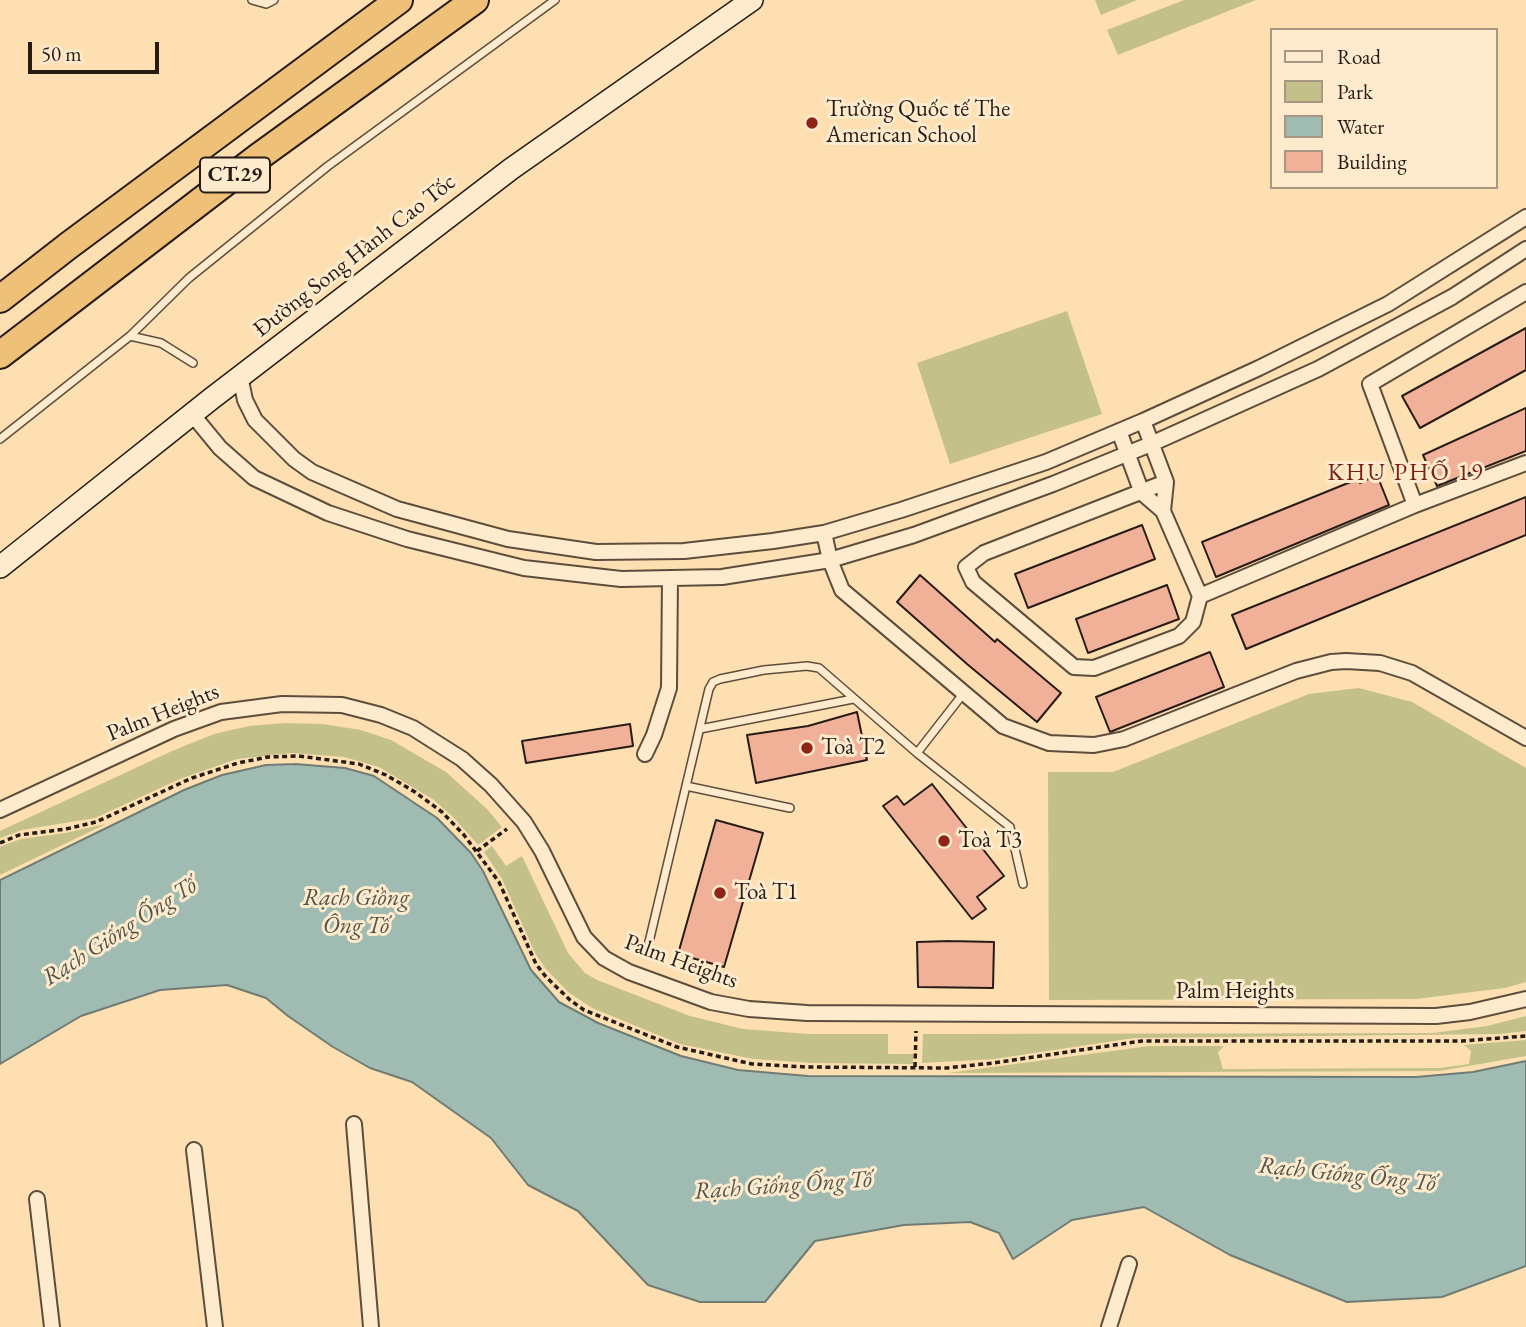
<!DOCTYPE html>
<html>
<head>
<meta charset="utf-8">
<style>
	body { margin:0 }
	#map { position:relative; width:1526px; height:1327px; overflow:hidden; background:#fedfb1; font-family:"EB Garamond",serif }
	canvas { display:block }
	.legend { position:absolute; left:1270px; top:28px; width:228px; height:161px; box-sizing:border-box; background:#feeacc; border:2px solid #a89883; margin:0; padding:9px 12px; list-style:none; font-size:21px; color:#271c15 }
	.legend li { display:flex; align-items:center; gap:14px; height:35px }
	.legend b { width:35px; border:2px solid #a89883 }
	.scale { position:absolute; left:28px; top:42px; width:131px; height:32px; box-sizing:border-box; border:4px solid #271c15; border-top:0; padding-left:9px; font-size:21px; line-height:24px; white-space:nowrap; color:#271c15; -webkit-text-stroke:5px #feeacc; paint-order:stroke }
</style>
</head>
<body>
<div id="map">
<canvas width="1526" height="1327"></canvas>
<ul class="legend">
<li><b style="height:9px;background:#feeacc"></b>Road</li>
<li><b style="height:19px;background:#c3c189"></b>Park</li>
<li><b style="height:19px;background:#a0bcb2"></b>Water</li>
<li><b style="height:19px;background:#f1b199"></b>Building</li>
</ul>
<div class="scale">50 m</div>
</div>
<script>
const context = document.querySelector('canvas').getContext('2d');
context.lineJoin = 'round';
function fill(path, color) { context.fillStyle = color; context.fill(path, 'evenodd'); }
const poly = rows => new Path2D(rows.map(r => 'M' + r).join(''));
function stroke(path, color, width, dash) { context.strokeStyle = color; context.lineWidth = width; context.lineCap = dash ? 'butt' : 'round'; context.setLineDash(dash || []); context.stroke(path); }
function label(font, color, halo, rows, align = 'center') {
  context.font = font + ' "EB Garamond",serif'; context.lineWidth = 6; context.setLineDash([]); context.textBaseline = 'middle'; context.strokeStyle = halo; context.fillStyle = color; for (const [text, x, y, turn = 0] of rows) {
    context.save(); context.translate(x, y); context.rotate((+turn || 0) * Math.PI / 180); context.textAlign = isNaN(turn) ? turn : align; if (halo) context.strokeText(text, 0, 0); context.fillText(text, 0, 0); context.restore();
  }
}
const green = poly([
	[1095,0,1137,0,1101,15],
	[1184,0,1256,0,1118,55,1107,30],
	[1067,311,1102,414,950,464,917,363],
	[1359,688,1412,702,1526,768,1526,982,1505,988,1416,999,1049,1000,1048,772,1113,772,1309,694],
	[285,723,323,724,361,730,391,740,446,772,487,809,502,827,478,845,454,818,434,800,379,767,344,757,292,753,237,759,180,779,95,818,22,830,0,838,0,831,172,751,214,734,249,726],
	[106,824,0,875,0,847,4,845,21,839,65,833],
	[492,846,506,866,522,856,568,953,585,973,597,980,690,1016,743,1029,809,1034,888,1034,888,1054,913,1054,913,1064,813,1063,753,1059,680,1044,592,1008,568,992,545,968,535,953,502,879,484,852],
	[1526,1016,1526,1031,1499,1034,1134,1038,994,1059,922,1063,923,1034,1433,1033,1487,1026],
	[1526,1040,1526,1056,1440,1071,948,1073,1149,1046,1224,1046,1218,1052,1223,1069,1440,1068,1469,1064,1471,1051,1464,1045]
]);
const water = poly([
	[295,764,345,768,374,776,437,818,471,853,483,871,531,970,559,1002,598,1023,681,1056,738,1070,808,1076,1416,1077,1473,1072,1526,1061,1526,1266,1442,1297,1347,1302,1230,1255,1144,1207,1072,1220,1013,1259,999,1233,970,1222,904,1225,815,1241,765,1302,700,1302,648,1285,578,1211,528,1185,491,1138,412,1082,370,1068,333,1047,288,1016,266,998,227,985,160,990,81,1016,0,1064,0,880,184,790,222,775,266,765,295,764]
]);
const building = poly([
	[1526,328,1526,370,1420,428,1402,396,1526,328],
	[1526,408,1526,451,1437,486,1423,455,1526,408],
	[1377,475,1389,505,1216,577,1202,542,1358,479,1360,483,1377,475],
	[1526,497,1526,535,1246,649,1232,615,1526,497],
	[1142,525,1155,559,1028,608,1015,574,1142,525],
	[920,575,995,642,997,639,1061,693,1037,722,967,664,897,602,920,575],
	[1167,585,1179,619,1088,653,1076,619,1167,585],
	[1210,652,1224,687,1110,732,1096,697,1210,652],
	[857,712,867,760,756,783,747,735,808,726,857,712],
	[630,724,633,746,526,763,522,741,630,724],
	[932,784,1004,876,977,897,986,909,972,919,883,806,897,796,904,805,932,784],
	[716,820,763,833,724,967,678,954,716,820],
	[950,941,994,942,993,988,918,987,917,942,950,941]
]);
const path = poly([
	[0,843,19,835,66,829,96,822,192,778,238,763,268,757,299,756,359,764,386,775,415,792,442,812,464,835,499,882,536,964,546,977,570,1000,584,1010,677,1047,752,1064,807,1067,947,1068,993,1063,1142,1041,1462,1041,1526,1036],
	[477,851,507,829],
	[915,1067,916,1031]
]);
const service = poly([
	[252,0,266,4,274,0],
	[130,336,161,343,193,363],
	[0,439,130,336,189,278,328,166,555,0],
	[700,729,853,699],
	[917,753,963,694],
	[686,786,790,808],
	[649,942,709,689,713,682,720,679,764,670,807,666,819,668,917,753,1010,827,1023,884]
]);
const minor = poly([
	[240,376,245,400,255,420,294,459,312,472,397,509,508,539,596,552,684,551,773,541,824,533,901,510,1046,462,1143,421,1259,368,1388,304,1526,217],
	[192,414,220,448,254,478,328,513,407,539,524,568,621,579,722,577,830,560,914,535,1053,484,1151,444,1318,369,1452,297,1526,249],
	[1119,431,1142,493,1163,511,1166,482,1143,421],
	[1415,505,1370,384,1526,292],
	[1163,511,1200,596,1193,622,1179,636,1094,668,1074,667,973,582,966,567,984,553,1166,482],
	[824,533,830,560,842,590,1003,726,1049,743,1094,745,1124,739,1296,671,1331,662,1346,661,1380,663,1412,673,1526,738],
	[1200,596,1415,505,1526,463],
	[645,754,654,735,669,688,670,578],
	[0,810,174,729,221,712,282,704,342,705,381,715,413,728,462,759,491,785,524,822,542,851,584,937,604,958,629,972,711,1002,749,1009,807,1013,1436,1016,1470,1012,1526,999],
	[354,1124,371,1327],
	[194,1150,215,1327],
	[37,1199,52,1327],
	[1109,1327,1129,1264]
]);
const secondary = poly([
	[0,567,211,399,511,169,752,0]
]);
const motorway = poly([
	[0,299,68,246,399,0],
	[0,355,257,158,475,0]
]);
const markers = [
	[812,123,7,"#8f2418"],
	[807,748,7,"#8f2418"],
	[944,841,7,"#8f2418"],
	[720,893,7,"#8f2418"]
];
const shields = [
	[235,175,70]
];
const shieldNames = [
	["CT.29",235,175]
];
const poiNames = [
	["Trường Quốc tế The",826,110],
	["American School",826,136],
	["Toà T2",821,748],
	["Toà T3",958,841],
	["Toà T1",734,893]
];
const streetNames = [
	["Đường Song Hành Cao Tốc",355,256,-38],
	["Palm Heights",163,713,-22],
	["Palm Heights",681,962,20],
	["Palm Heights",1235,992]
];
const neighbourhoodNames = [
	["KHU PHỐ 19",1406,473]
];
const waterNames = [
	["Rạch Giồng",356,898],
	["Ông Tố",356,926],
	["Rạch Giống Ống Tố",120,932,-33],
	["Rạch Giống Ống Tố",1347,1175,6],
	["Rạch Giống Ống Tố",783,1186,-4]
];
fill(green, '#c3c189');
fill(water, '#a0bcb2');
stroke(water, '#707c73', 2);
fill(building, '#f1b199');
stroke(building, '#271c15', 2);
stroke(service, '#5d4d3c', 10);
stroke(minor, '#5d4d3c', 18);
stroke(secondary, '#271c15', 24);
stroke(motorway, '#271c15', 30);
stroke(path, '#271c15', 3.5, [5, 3.5]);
stroke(service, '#feeacc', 7);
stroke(minor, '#feeacc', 14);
stroke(secondary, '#feeacc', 21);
stroke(motorway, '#efc078', 26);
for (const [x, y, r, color] of markers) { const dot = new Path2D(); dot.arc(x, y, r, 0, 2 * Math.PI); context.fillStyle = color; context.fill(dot); stroke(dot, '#feeacc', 2.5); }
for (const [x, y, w] of shields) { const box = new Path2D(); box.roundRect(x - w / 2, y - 17.5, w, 35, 5); context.fillStyle = '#feeacc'; context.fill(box); stroke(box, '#271c15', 2); }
label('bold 21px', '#271c15', null, shieldNames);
label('23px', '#271c15', '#feeacc', poiNames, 'left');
label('23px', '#271c15', '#feeacc', streetNames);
context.letterSpacing = '2px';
label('24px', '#7a1f14', '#feeacc', neighbourhoodNames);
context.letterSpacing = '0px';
label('italic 24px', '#51544c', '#feeacc', waterNames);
</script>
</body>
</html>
